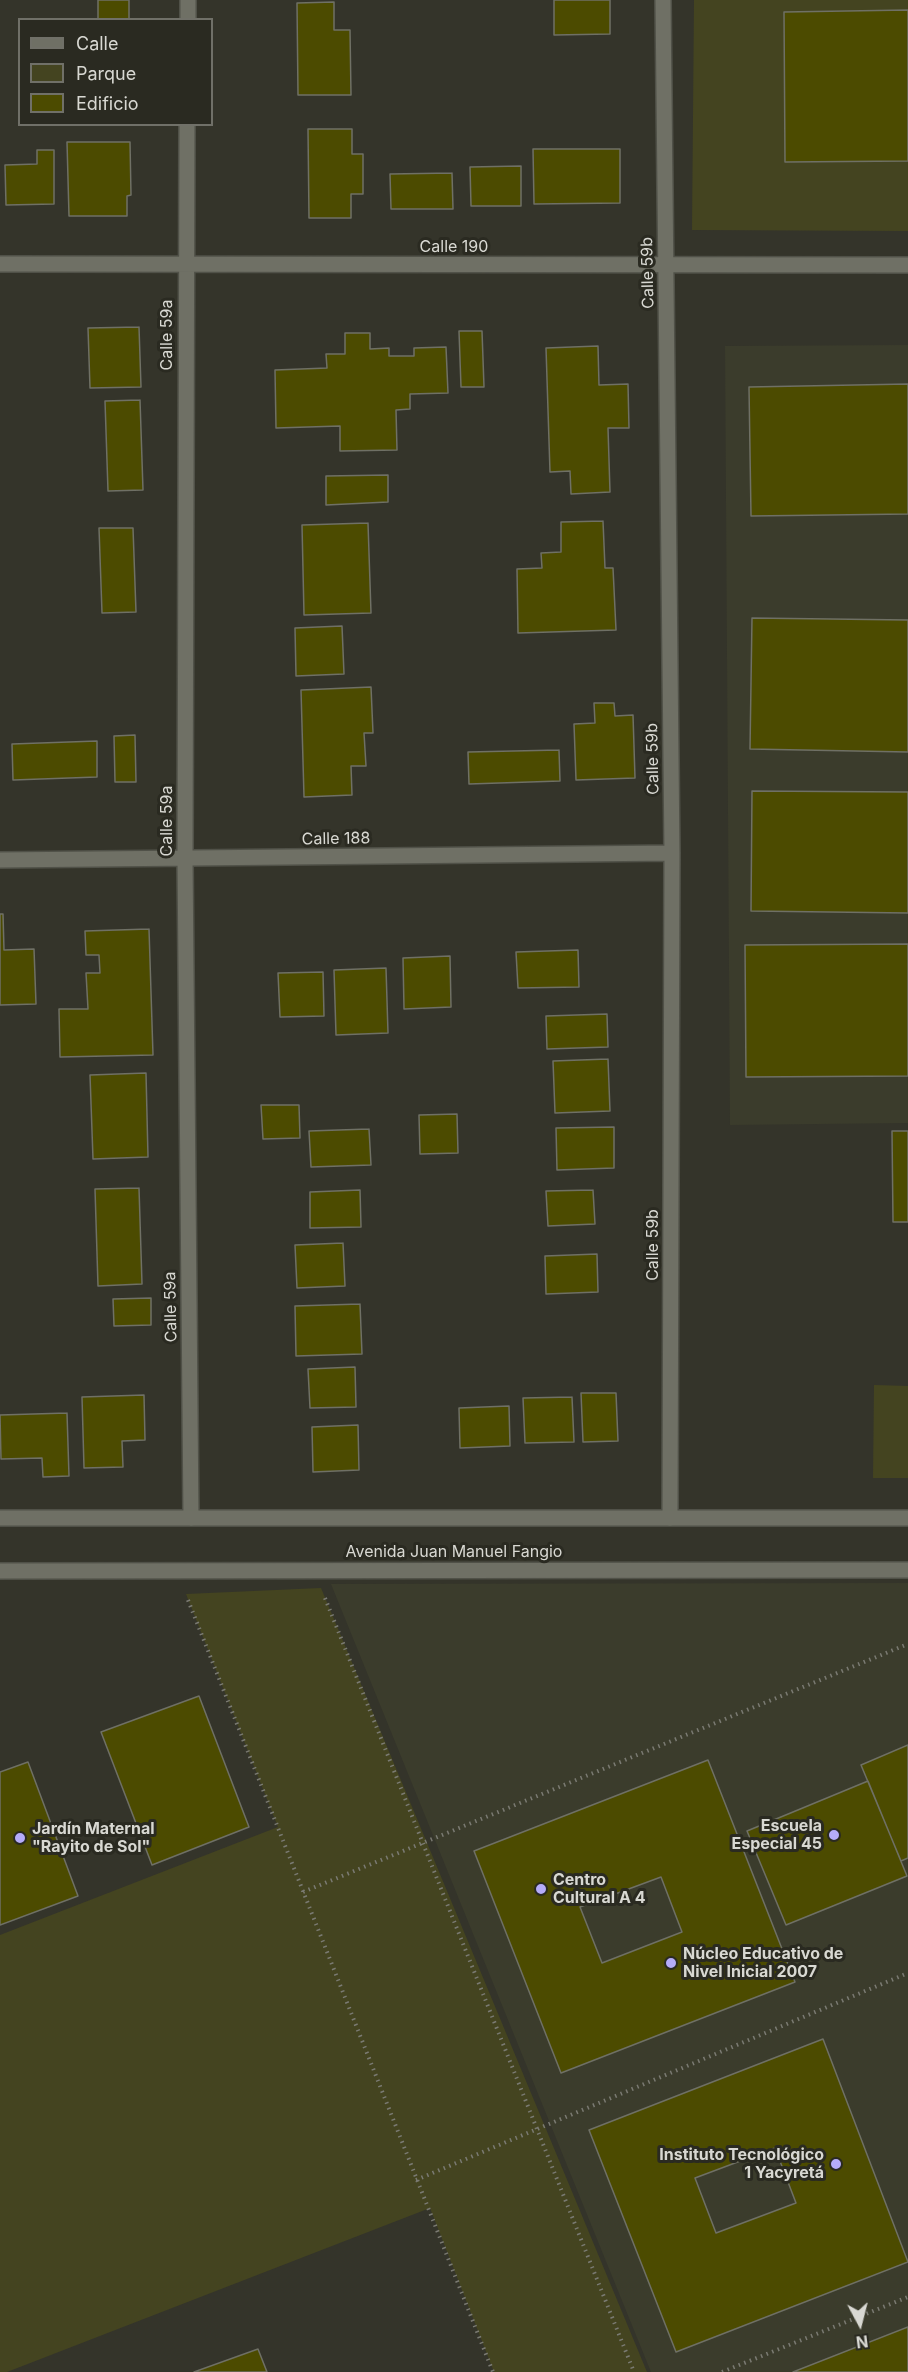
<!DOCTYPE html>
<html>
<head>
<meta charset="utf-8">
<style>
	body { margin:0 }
	#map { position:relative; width:908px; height:2372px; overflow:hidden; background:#34342a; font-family:Inter,sans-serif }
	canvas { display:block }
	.legend { position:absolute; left:18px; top:18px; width:195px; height:108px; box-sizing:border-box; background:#2a2a21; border:2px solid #707068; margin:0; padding:8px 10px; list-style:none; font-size:18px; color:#d8d8d2 }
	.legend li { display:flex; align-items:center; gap:12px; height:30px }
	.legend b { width:30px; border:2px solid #707068 }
	.north { position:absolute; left:830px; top:2294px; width:60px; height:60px; -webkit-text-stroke:4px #2a2a21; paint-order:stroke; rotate:173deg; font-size:16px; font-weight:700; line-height:24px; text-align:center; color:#d8d8d2 }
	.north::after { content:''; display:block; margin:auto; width:21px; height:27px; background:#d8d8d2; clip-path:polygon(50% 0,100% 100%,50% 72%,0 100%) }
</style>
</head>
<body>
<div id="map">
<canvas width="908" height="2372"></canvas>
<ul class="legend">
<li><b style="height:8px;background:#6f7065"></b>Calle</li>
<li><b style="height:16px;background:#444420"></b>Parque</li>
<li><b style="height:16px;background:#4c4b00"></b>Edificio</li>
</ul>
<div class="north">N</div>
</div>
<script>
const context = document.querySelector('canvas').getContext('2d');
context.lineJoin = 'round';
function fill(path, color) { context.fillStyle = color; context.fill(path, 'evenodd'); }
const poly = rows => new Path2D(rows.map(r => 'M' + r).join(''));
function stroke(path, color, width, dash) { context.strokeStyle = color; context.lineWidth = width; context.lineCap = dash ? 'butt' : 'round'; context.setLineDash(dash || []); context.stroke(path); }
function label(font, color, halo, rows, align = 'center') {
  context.font = font + ' Inter,sans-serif'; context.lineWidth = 6; context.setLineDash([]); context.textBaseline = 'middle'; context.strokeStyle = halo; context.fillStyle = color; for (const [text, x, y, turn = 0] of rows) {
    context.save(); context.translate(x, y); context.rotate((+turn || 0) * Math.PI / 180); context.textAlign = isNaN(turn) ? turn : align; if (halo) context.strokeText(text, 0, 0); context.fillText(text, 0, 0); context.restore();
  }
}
const built = poly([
	[908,345,908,1123,730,1125,725,346],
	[908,1583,908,2372,651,2372,331,1584]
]);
const green = poly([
	[694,0,908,0,908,231,692,230],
	[874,1385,908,1386,908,1478,873,1478],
	[321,1588,647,2372,494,2372,430,2208,7,2372,0,2372,0,1935,278,1827,186,1594]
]);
const building = poly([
	[98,0,129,0,129,20,98,20,98,0],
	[554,0,610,0,610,34,554,35,554,0],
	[334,2,334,30,350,30,351,95,298,95,297,3,334,2],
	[908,10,908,161,785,162,784,12,908,10],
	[308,129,352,129,352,154,363,154,363,194,351,194,351,218,309,218,308,129],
	[67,142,130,142,131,195,127,196,127,216,69,216,67,142],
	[533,149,620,149,620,203,534,204,533,149],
	[37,150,54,150,54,204,6,205,5,165,37,164,37,150],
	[521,166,521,206,471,206,470,167,521,166],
	[452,173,453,209,391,209,390,174,452,173],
	[139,327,141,387,90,388,88,328,139,327],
	[459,331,482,331,484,387,461,387,459,331],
	[345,333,370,333,370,349,389,348,389,356,414,356,414,348,446,347,448,393,410,394,410,409,396,410,397,450,340,451,340,426,276,428,275,370,327,368,326,354,345,354,345,333],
	[598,346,599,385,628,384,629,428,608,428,610,492,571,494,570,471,550,472,546,348,598,346],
	[908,384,908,514,751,516,749,387,908,384],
	[140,400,143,490,108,491,105,401,140,400],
	[388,475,388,502,326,505,326,476,388,475],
	[603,521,605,568,613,568,616,630,518,633,517,569,542,568,541,553,561,552,561,522,603,521],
	[368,523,371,613,304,615,302,525,368,523],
	[99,528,133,528,136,612,102,613,99,528],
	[752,618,908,620,908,752,750,749,752,618],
	[342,626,344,674,296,676,295,628,342,626],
	[371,687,373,733,364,733,366,766,351,766,352,795,304,797,301,690,371,687],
	[594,703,614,703,615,716,633,715,635,778,576,780,574,724,595,723,594,703],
	[135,735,136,782,115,782,114,736,135,735],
	[97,741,97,777,13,780,12,744,97,741],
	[559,750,560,781,469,784,468,752,559,750],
	[752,791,908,792,908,913,751,911,752,791],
	[0,914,3,914,4,950,34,949,36,1004,0,1005,0,914],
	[149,929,153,1055,60,1057,59,1009,88,1009,86,973,100,973,99,955,86,955,85,931,149,929],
	[908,944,908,1076,746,1077,745,945,908,944],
	[578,950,579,987,518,988,516,952,578,950],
	[450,956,451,1007,404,1009,403,958,450,956],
	[386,968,388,1033,336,1035,334,970,386,968],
	[323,972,324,1016,280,1017,278,973,323,972],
	[607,1014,608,1047,547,1049,546,1016,607,1014],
	[608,1059,610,1111,555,1113,553,1061,608,1059],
	[146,1073,148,1157,93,1159,90,1075,146,1073],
	[261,1105,299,1105,300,1138,263,1139,261,1105],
	[457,1114,458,1153,420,1154,419,1115,457,1114],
	[614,1127,614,1168,557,1170,556,1128,614,1127],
	[369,1129,371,1165,311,1167,309,1131,369,1129],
	[892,1131,908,1131,908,1222,893,1222,892,1131],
	[139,1188,142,1284,98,1286,95,1189,139,1188],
	[360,1190,361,1227,310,1228,310,1192,360,1190],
	[593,1190,595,1224,548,1226,546,1191,593,1190],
	[343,1243,345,1286,297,1288,295,1245,343,1243],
	[597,1254,598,1292,546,1294,545,1256,597,1254],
	[151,1298,151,1325,114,1326,113,1299,151,1298],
	[360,1304,362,1354,296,1356,295,1306,360,1304],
	[355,1367,356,1407,310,1408,308,1369,355,1367],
	[581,1393,616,1393,618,1441,583,1442,581,1393],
	[144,1395,145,1440,122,1441,123,1467,84,1468,82,1397,144,1395],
	[572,1397,574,1442,525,1443,523,1398,572,1397],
	[509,1406,510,1446,460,1448,459,1408,509,1406],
	[67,1413,69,1476,43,1477,42,1458,1,1459,0,1415,67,1413],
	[358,1425,359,1470,313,1472,312,1427,358,1425],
	[199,1696,249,1827,152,1865,101,1732,199,1696],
	[908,1745,908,1858,901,1861,861,1765,908,1745],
	[708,1760,795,1982,561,2073,474,1851,708,1760],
	[661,1877,682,1932,602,1963,580,1907,661,1877],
	[28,1762,78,1896,0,1925,0,1772,28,1762],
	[868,1781,907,1876,786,1925,747,1831,868,1781],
	[823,2039,908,2262,676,2352,589,2130,823,2039],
	[775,2148,796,2203,716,2233,695,2178,775,2148],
	[908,2327,908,2372,793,2372,908,2327],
	[258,2349,267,2372,194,2372,258,2349]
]);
const path = poly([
	[325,1598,634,2372],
	[188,1600,493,2372],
	[303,1892,908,1644],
	[416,2180,908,1973],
	[722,2372,908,2297]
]);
const minor = poly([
	[663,0,672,853,670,1518],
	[188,20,188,0],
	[187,124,185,859,191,1518],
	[0,264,908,265],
	[0,860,672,853]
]);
const secondary = poly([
	[0,1518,908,1518],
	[0,1571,908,1570]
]);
const markers = [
	[834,1835,6,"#b5acf9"],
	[20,1838,6,"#b5acf9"],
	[541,1889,6,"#b5acf9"],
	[671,1963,6,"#b5acf9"],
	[836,2164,6,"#b5acf9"]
];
const streetNames = [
	["Calle 190",454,247],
	["Calle 59b",648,273,-91],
	["Calle 59a",167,335,-90],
	["Calle 59b",653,759,-91],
	["Calle 59a",167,821,-90],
	["Calle 188",336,839,-1],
	["Calle 59b",653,1245,-90],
	["Calle 59a",171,1307,-91],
	["Avenida Juan Manuel Fangio",454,1552]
];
const poiNames = [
	["Escuela",822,1826,"right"],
	["Especial 45",822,1844,"right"],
	["Jardín Maternal",32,1829],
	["\"Rayito de Sol\"",32,1847],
	["Centro",553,1880],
	["Cultural A 4",553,1898],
	["Núcleo Educativo de",683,1954],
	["Nivel Inicial 2007",683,1972],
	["Instituto Tecnológico",824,2155,"right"],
	["1 Yacyretá",824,2173,"right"]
];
fill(built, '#3b3c2c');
fill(green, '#444420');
fill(building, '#4c4b00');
stroke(building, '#6f7065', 1.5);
stroke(minor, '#505148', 18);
stroke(secondary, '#505148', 18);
stroke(path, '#7a7a72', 4, [1.5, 4.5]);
stroke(minor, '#6f7065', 15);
stroke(secondary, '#6f7065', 15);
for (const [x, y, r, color] of markers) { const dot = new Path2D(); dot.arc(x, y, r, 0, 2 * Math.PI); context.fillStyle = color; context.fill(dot); stroke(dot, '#2a2a21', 2); }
label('16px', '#d8d8d2', '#2a2a21', streetNames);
label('bold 16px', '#d8d8d2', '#2a2a21', poiNames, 'left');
</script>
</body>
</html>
